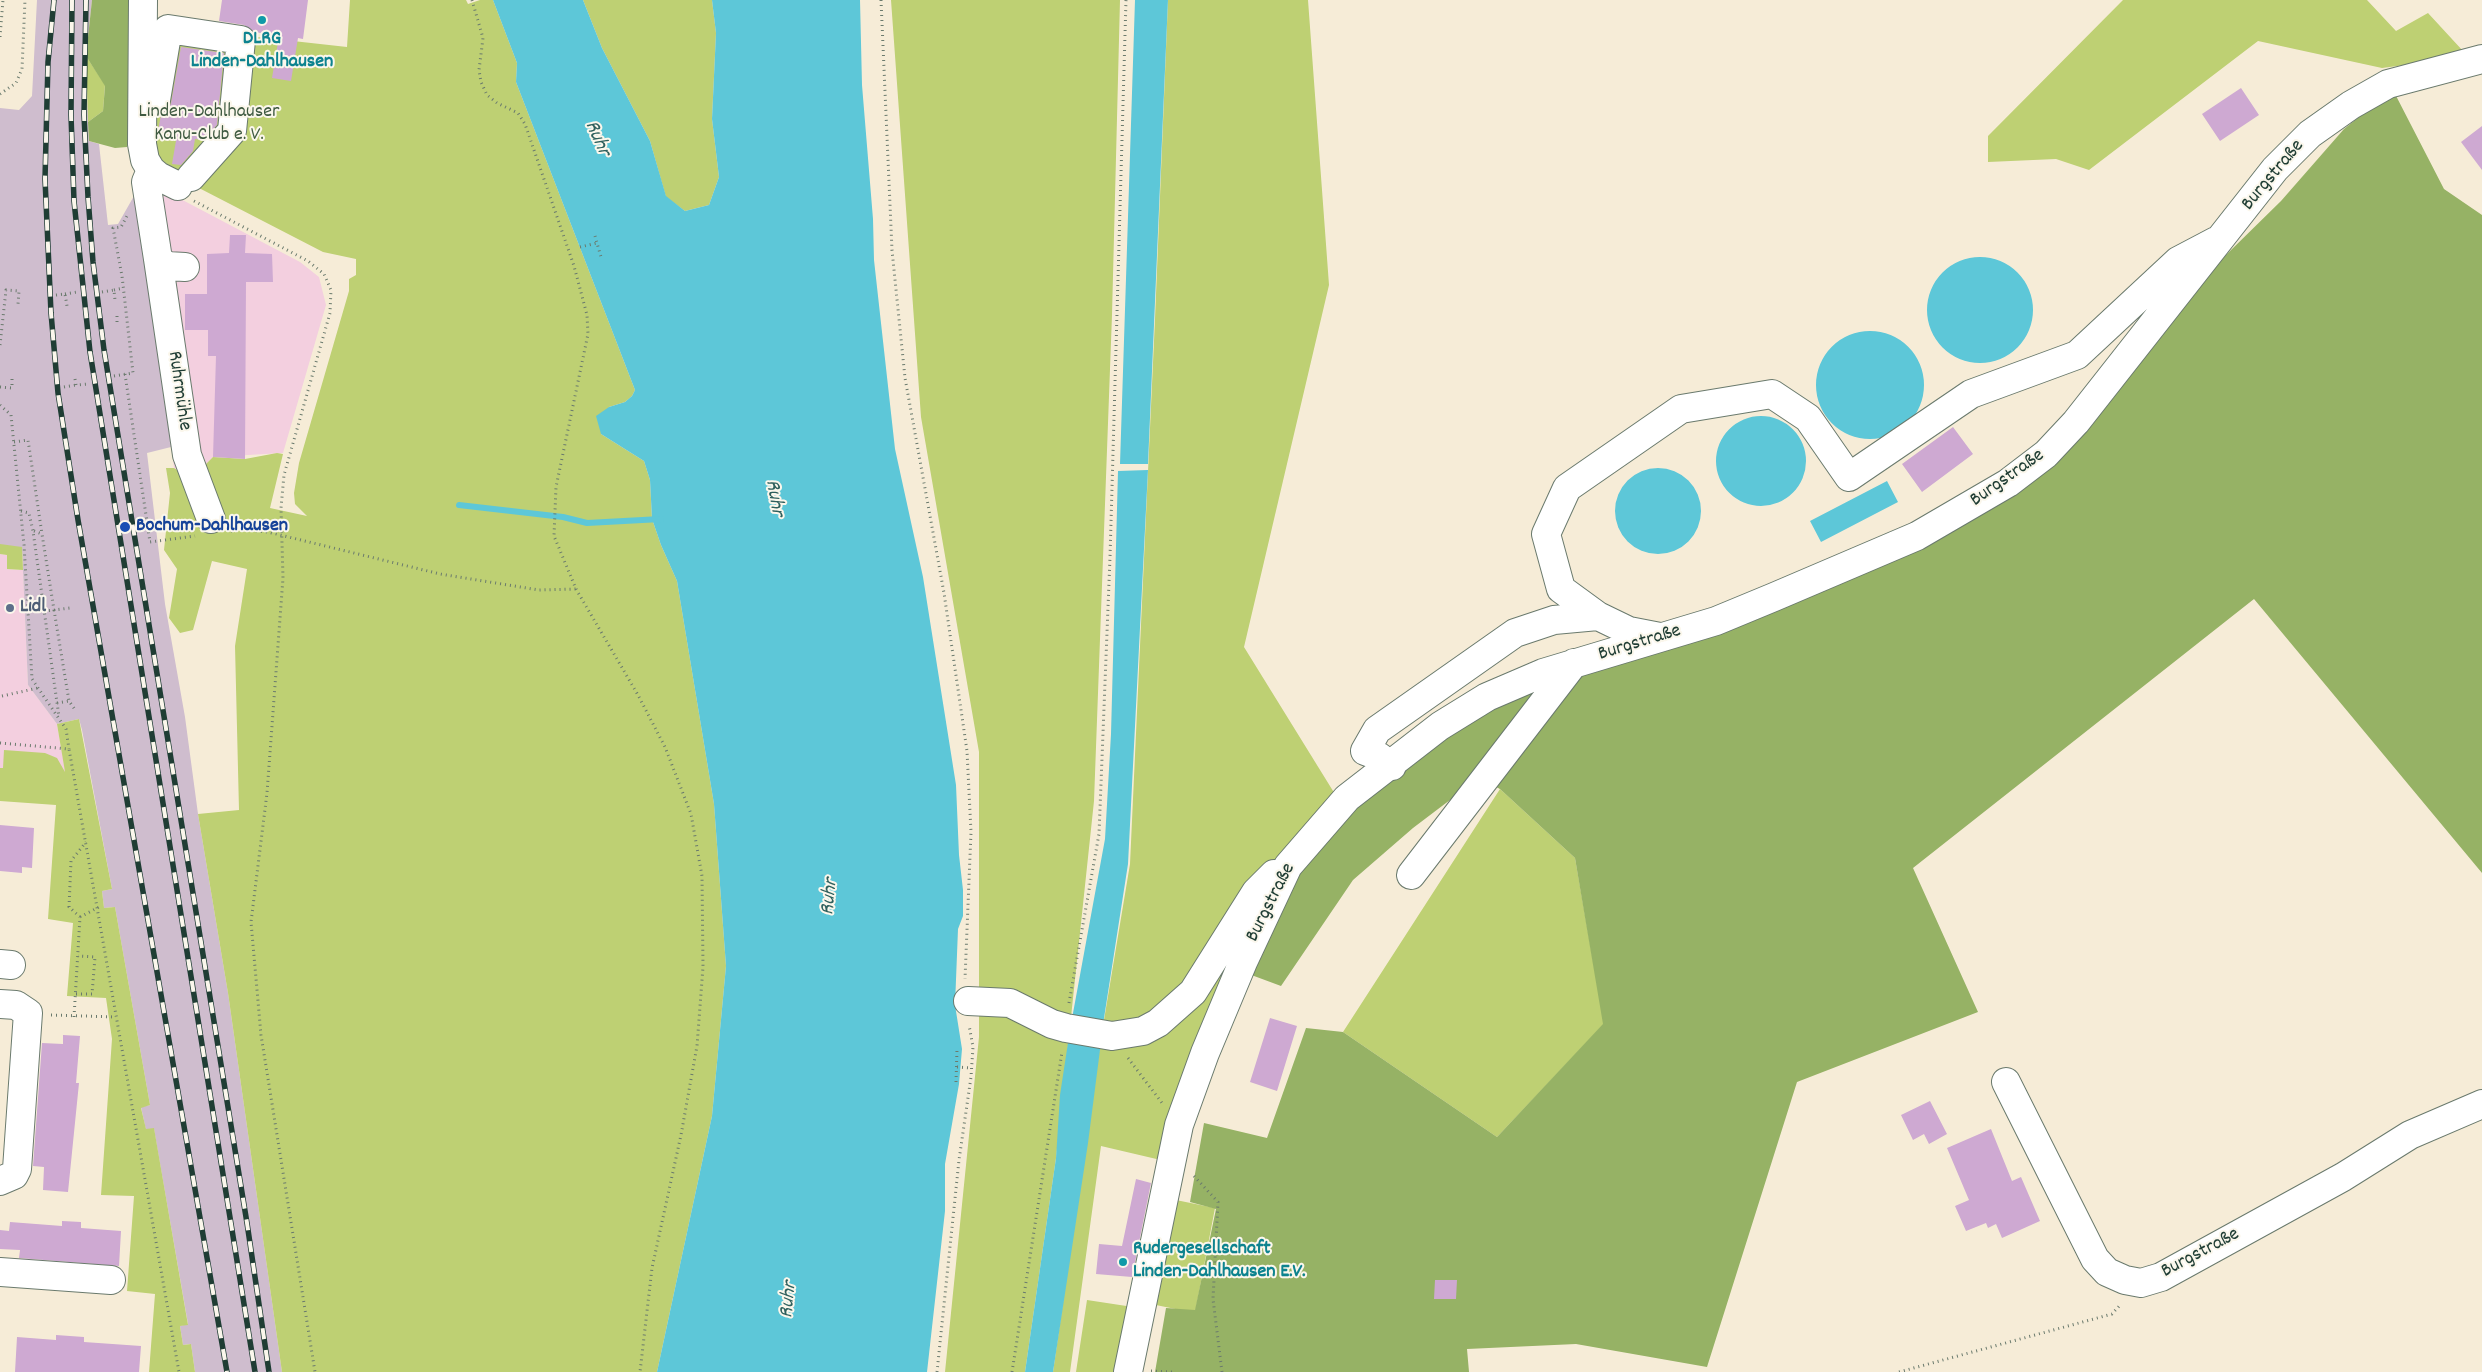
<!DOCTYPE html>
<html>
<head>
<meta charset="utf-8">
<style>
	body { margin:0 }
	canvas { display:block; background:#f6ecd7 }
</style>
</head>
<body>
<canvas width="2482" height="1372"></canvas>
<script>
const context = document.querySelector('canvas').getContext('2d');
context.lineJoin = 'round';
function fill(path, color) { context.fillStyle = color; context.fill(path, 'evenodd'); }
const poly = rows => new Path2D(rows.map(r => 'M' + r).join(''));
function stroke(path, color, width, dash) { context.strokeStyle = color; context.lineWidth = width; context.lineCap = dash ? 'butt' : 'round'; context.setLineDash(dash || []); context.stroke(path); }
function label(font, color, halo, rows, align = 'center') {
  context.font = font + ' Dekko,sans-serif'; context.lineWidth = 4; context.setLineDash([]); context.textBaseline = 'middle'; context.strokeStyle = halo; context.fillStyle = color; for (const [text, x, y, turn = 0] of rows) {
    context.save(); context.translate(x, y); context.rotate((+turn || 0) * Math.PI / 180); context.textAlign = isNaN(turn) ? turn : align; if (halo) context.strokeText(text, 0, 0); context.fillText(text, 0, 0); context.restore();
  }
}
const built = poly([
	[156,186,300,262,319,277,326,305,283,453,213,457,191,479,174,468,150,256],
	[0,554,7,555,7,569,23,570,28,685,57,724,67,782,0,779]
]);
const industrial = poly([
	[37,0,92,0,86,56,89,141,99,144,108,225,118,224,142,182,171,447,147,453,165,604,185,717,198,814,228,993,282,1372,195,1372,191,1344,183,1345,180,1326,188,1324,154,1129,146,1130,141,1107,150,1105,115,907,104,908,102,891,112,889,82,730,79,719,57,724,28,685,22,548,0,554,0,108,19,110,32,96]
]);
const green = poly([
	[350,0,466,0,468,4,480,0,493,0,517,63,516,82,635,390,632,396,625,402,609,407,601,434,644,461,650,480,652,519,661,545,677,581,714,804,726,966,712,1116,657,1372,282,1372,228,993,198,814,239,810,235,646,247,569,212,561,193,630,180,633,169,618,177,569,164,550,170,493,166,468,174,468,191,479,213,457,245,459,277,453,283,454,270,508,307,516,295,504,294,493,299,463,349,291,349,279,356,275,356,259,323,252,168,172,156,159,149,25,347,47],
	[583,0,712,0,716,33,712,119,719,177,709,205,685,211,666,197,650,141,602,48],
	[891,0,1120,0,1112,315,1094,801,1056,1158,1025,1372,945,1372,979,1037,979,752,921,417],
	[1168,0,1308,0,1329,285,1244,647,1338,799,1285,874,1165,1161,1101,1146,1070,1372,1053,1372,1102,1032,1130,864,1155,319],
	[2123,0,2367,0,2396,31,2428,13,2463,51,2420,63,2382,68,2258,41,2089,170,2056,159,1988,162,1988,136],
	[86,56,105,85,103,111,88,122],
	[0,544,22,547,23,570,7,569,7,555,0,554],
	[79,719,112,889,102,891,104,908,115,907,150,1105,141,1108,146,1129,154,1128,188,1325,180,1326,183,1345,191,1344,195,1372,149,1372,155,1294,127,1291,134,1196,101,1195,112,1039,106,998,67,996,73,923,48,919,56,805,0,801,0,768,3,768,4,750,45,753,57,758,65,772,57,724],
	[1500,789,1575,858,1604,1024,1497,1137,1343,1032],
	[1171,1199,1215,1208,1195,1313,1151,1304],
	[1087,1300,1133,1307,1122,1372,1076,1372]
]);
const forest = poly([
	[92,0,134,0,131,118,127,147,115,148,89,141,88,122,103,111,105,86,86,56],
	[2393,90,2444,189,2482,215,2482,873,2254,599,1913,868,1978,1012,1797,1082,1707,1367,1576,1344,1467,1349,1469,1372,1155,1372,1166,1308,1195,1310,1216,1209,1190,1202,1204,1123,1267,1138,1306,1028,1343,1032,1497,1137,1603,1024,1575,858,1500,789,1479,778,1413,828,1353,880,1281,986,1246,973,1285,874,1344,806,1462,715,1978,515,2178,302,2281,201,2344,129]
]);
const water = poly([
	[493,0,583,0,602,48,650,141,666,196,685,211,709,205,719,177,712,119,716,33,712,0,860,0,862,85,873,219,874,260,895,449,923,577,956,785,959,855,963,890,963,916,958,929,955,1005,962,1049,959,1084,945,1164,945,1211,927,1372,657,1372,712,1116,726,966,714,804,677,581,661,545,652,519,650,480,644,461,601,434,596,416,609,407,625,402,632,396,635,390,516,82,517,63],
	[1135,0,1168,0,1148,464,1120,464],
	'1927 310a53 53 0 1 1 106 0a53 53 0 1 1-106 0Z',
	'1816 385a54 54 0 1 1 108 0a54 54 0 1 1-108 0Z',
	'1716 461a45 45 0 1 1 90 0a45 45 0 1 1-90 0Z',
	'1615 511a43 43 0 1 1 86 0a43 43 0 1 1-86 0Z',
	[1148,470,1128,864,1102,1031,1071,1024,1105,839,1111,734,1118,471],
	[1887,481,1898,502,1821,542,1810,521],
	[1069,1036,1101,1042,1088,1143,1053,1372,1025,1372,1056,1158,1060,1095]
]);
const stream = poly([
	[459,505,563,517,587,523,661,519]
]);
const building = poly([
	[222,0,308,0,303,39,298,38,291,81,272,78,279,36,254,32,244,25,219,21],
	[181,47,224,53,217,125,203,140,195,139,193,151,181,165,172,164,177,135,158,131,161,115,168,110,171,103],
	[2241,88,2259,115,2220,141,2202,114],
	[2482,126,2482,170,2461,142],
	[230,235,246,235,245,253,272,254,273,282,246,282,245,459,213,457,216,356,208,356,208,330,185,330,185,294,207,294,207,254,229,253],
	[1953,427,1973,454,1922,492,1902,464],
	[0,825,34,828,32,868,22,867,22,873,0,871],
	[1270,1018,1297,1026,1277,1091,1250,1082],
	[63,1035,80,1036,76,1083,79,1083,68,1192,43,1190,44,1167,33,1166,42,1043,63,1044],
	[1930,1101,1947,1134,1929,1144,1924,1134,1913,1140,1901,1115],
	[1991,1129,2012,1181,2021,1177,2040,1221,2002,1238,1996,1224,1988,1228,1986,1223,1966,1231,1955,1206,1969,1200,1947,1148],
	[1136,1179,1151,1183,1132,1277,1096,1274,1099,1244,1122,1246],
	[62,1221,81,1222,81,1228,121,1231,119,1266,19,1258,20,1250,0,1249,0,1230,9,1231,10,1222,62,1226],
	[1435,1280,1457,1280,1456,1299,1434,1299],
	[56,1335,84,1337,84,1342,141,1346,139,1372,15,1372,17,1337,56,1340]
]);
const path = poly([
	[472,0,483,38,479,70,481,82,487,95,497,103,518,113,525,124,574,266,587,315,588,334,556,487,554,536,576,589,638,695,665,747,691,814,702,876,703,967,697,1046,681,1135,652,1268,640,1372],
	[881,0,892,250,905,378,944,593,967,751,971,832,965,979],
	[0,37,3,0],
	[0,94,16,83,22,69,25,0],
	[194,201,308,261,324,274,331,290,330,313,284,475,281,508,283,578,267,793,251,922,261,1035,315,1372],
	[595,236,601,257],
	[580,247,597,243],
	[114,290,123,288],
	[102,292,114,290,115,300],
	[65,294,77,292],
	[56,295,65,294,67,306],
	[117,316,117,322],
	[0,345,6,290,19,291,18,304],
	[125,374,150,542,195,536],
	[114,376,133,373,122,276,113,228,121,227,127,216],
	[75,379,76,385,89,384],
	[0,387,12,388,12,379],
	[64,387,76,385],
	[0,405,11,415,24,545,32,679,66,729,69,749],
	[14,442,28,440,42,534],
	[21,511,29,513,33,531,59,717],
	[34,531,42,534,54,610,70,608],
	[231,531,245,530,268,532,440,574,539,590,576,589],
	[44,611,54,610,69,701,76,711],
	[2,696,38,688],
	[57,703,69,701],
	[0,743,69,749,179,1372],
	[80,917,101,906],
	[76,994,92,994,95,957,78,956],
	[1069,1003,1099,834,1110,557,1126,0],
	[51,1015,116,1017],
	[74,1017,80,917,69,907,71,861,86,842],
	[1128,1058,1162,1103],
	[957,1067,971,1068],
	[956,1082,957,1049],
	[1194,1176,1218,1202,1213,1299,1222,1372],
	[1151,1371,1173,1372],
	[937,1372,959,1160,971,1077,973,1047,969,1025],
	[1012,1372,1062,1052],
	[1899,1372,2112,1314,2121,1304]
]);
const minor = poly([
	[143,0,142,144,145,160,151,170,158,176,178,186],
	[156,100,168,29,241,40,232,131,191,177],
	[151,170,146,182,158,259,167,266,185,267],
	[158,259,187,455,211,519],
	[1660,637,1629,631,1598,616,1561,589,1546,534,1567,488,1681,409,1772,394,1808,418,1849,477,1971,394,2077,355,2178,261,2216,241],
	[1392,766,1378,756,1365,751,1377,730,1515,633,1554,620,1598,616],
	[1411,875,1574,663],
	[0,964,11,965],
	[968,1001,1010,1003,1052,1024,1066,1028,1112,1036,1143,1031,1158,1023,1193,992,1256,892,1274,874],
	[0,1004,16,1005,28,1013,17,1169,14,1175,0,1181],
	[2006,1082,2095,1259,2107,1272,2125,1280,2141,1283,2161,1277,2343,1177,2410,1135,2482,1104],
	[0,1272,111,1280],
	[1128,1372,1179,1125,1205,1053,1243,962,1288,866,1347,798,1440,726,1487,697,1543,673,1716,621,1774,597,1917,536,2008,483,2046,454,2076,422,2275,169,2310,134,2351,105,2388,84,2482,59]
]);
const rail = poly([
	[54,0,48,62,45,179,51,313,58,393,78,520,227,1372],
	[72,0,71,115,74,201,90,352,255,1372],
	[86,0,84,115,88,197,93,262,104,350,247,1223,269,1372]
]);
const markers = [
	[262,20,5,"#0f9aa8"],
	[125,527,6,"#1a4fb4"],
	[10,608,5,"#5c6f8a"],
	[1123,1262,5,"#0f9aa8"]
];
const cultureNames = [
	["DLRG",262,40],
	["Linden-Dahlhausen",262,63],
	["Rudergesellschaft",1133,1250,"left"],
	["Linden-Dahlhausen E.V.",1133,1273,"left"]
];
const parkNames = [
	["Linden-Dahlhauser",209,113],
	["Kanu-Club e. V.",209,136]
];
const streetNames = [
	["Burgstraße",2274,176,-50],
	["Ruhrmühle",178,391,82],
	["Burgstraße",2008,479,-35],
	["Burgstraße",1640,644,-17],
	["Burgstraße",1272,903,-63],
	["Burgstraße",2201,1254,-28]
];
const transitNames = [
	["Bochum-Dahlhausen",136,527]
];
const serviceNames = [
	["Lidl",20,608]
];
const waterNames = [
	["Ruhr",596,139,66],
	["Ruhr",773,498,80],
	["Ruhr",831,897,-84],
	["Ruhr",790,1300,-84]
];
fill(built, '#f3cfdf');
fill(industrial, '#cfbdce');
fill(green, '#bed073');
fill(forest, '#96b265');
fill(water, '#5dc7d8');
stroke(stream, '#5dc7d8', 6);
fill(building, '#cea9d2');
stroke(minor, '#6a7a6d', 30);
stroke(path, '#6a7a6d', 3, [1, 4]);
stroke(minor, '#fff', 28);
stroke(rail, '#1f3d34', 5.5);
stroke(rail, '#fbf7ec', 4, [11]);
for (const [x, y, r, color] of markers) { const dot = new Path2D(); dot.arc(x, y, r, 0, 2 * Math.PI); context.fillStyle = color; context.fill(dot); stroke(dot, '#fbf7ec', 2); }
label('bold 20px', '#0d838f', '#fbf7ec', cultureNames);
label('20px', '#3f5a41', '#fbf7ec', parkNames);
label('20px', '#1f3d34', '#fbf7ec', streetNames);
label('bold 20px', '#164399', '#fbf7ec', transitNames, 'left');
label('bold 20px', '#4e5e75', '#fbf7ec', serviceNames, 'left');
label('italic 21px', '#2e605d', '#fbf7ec', waterNames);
</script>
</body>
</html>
